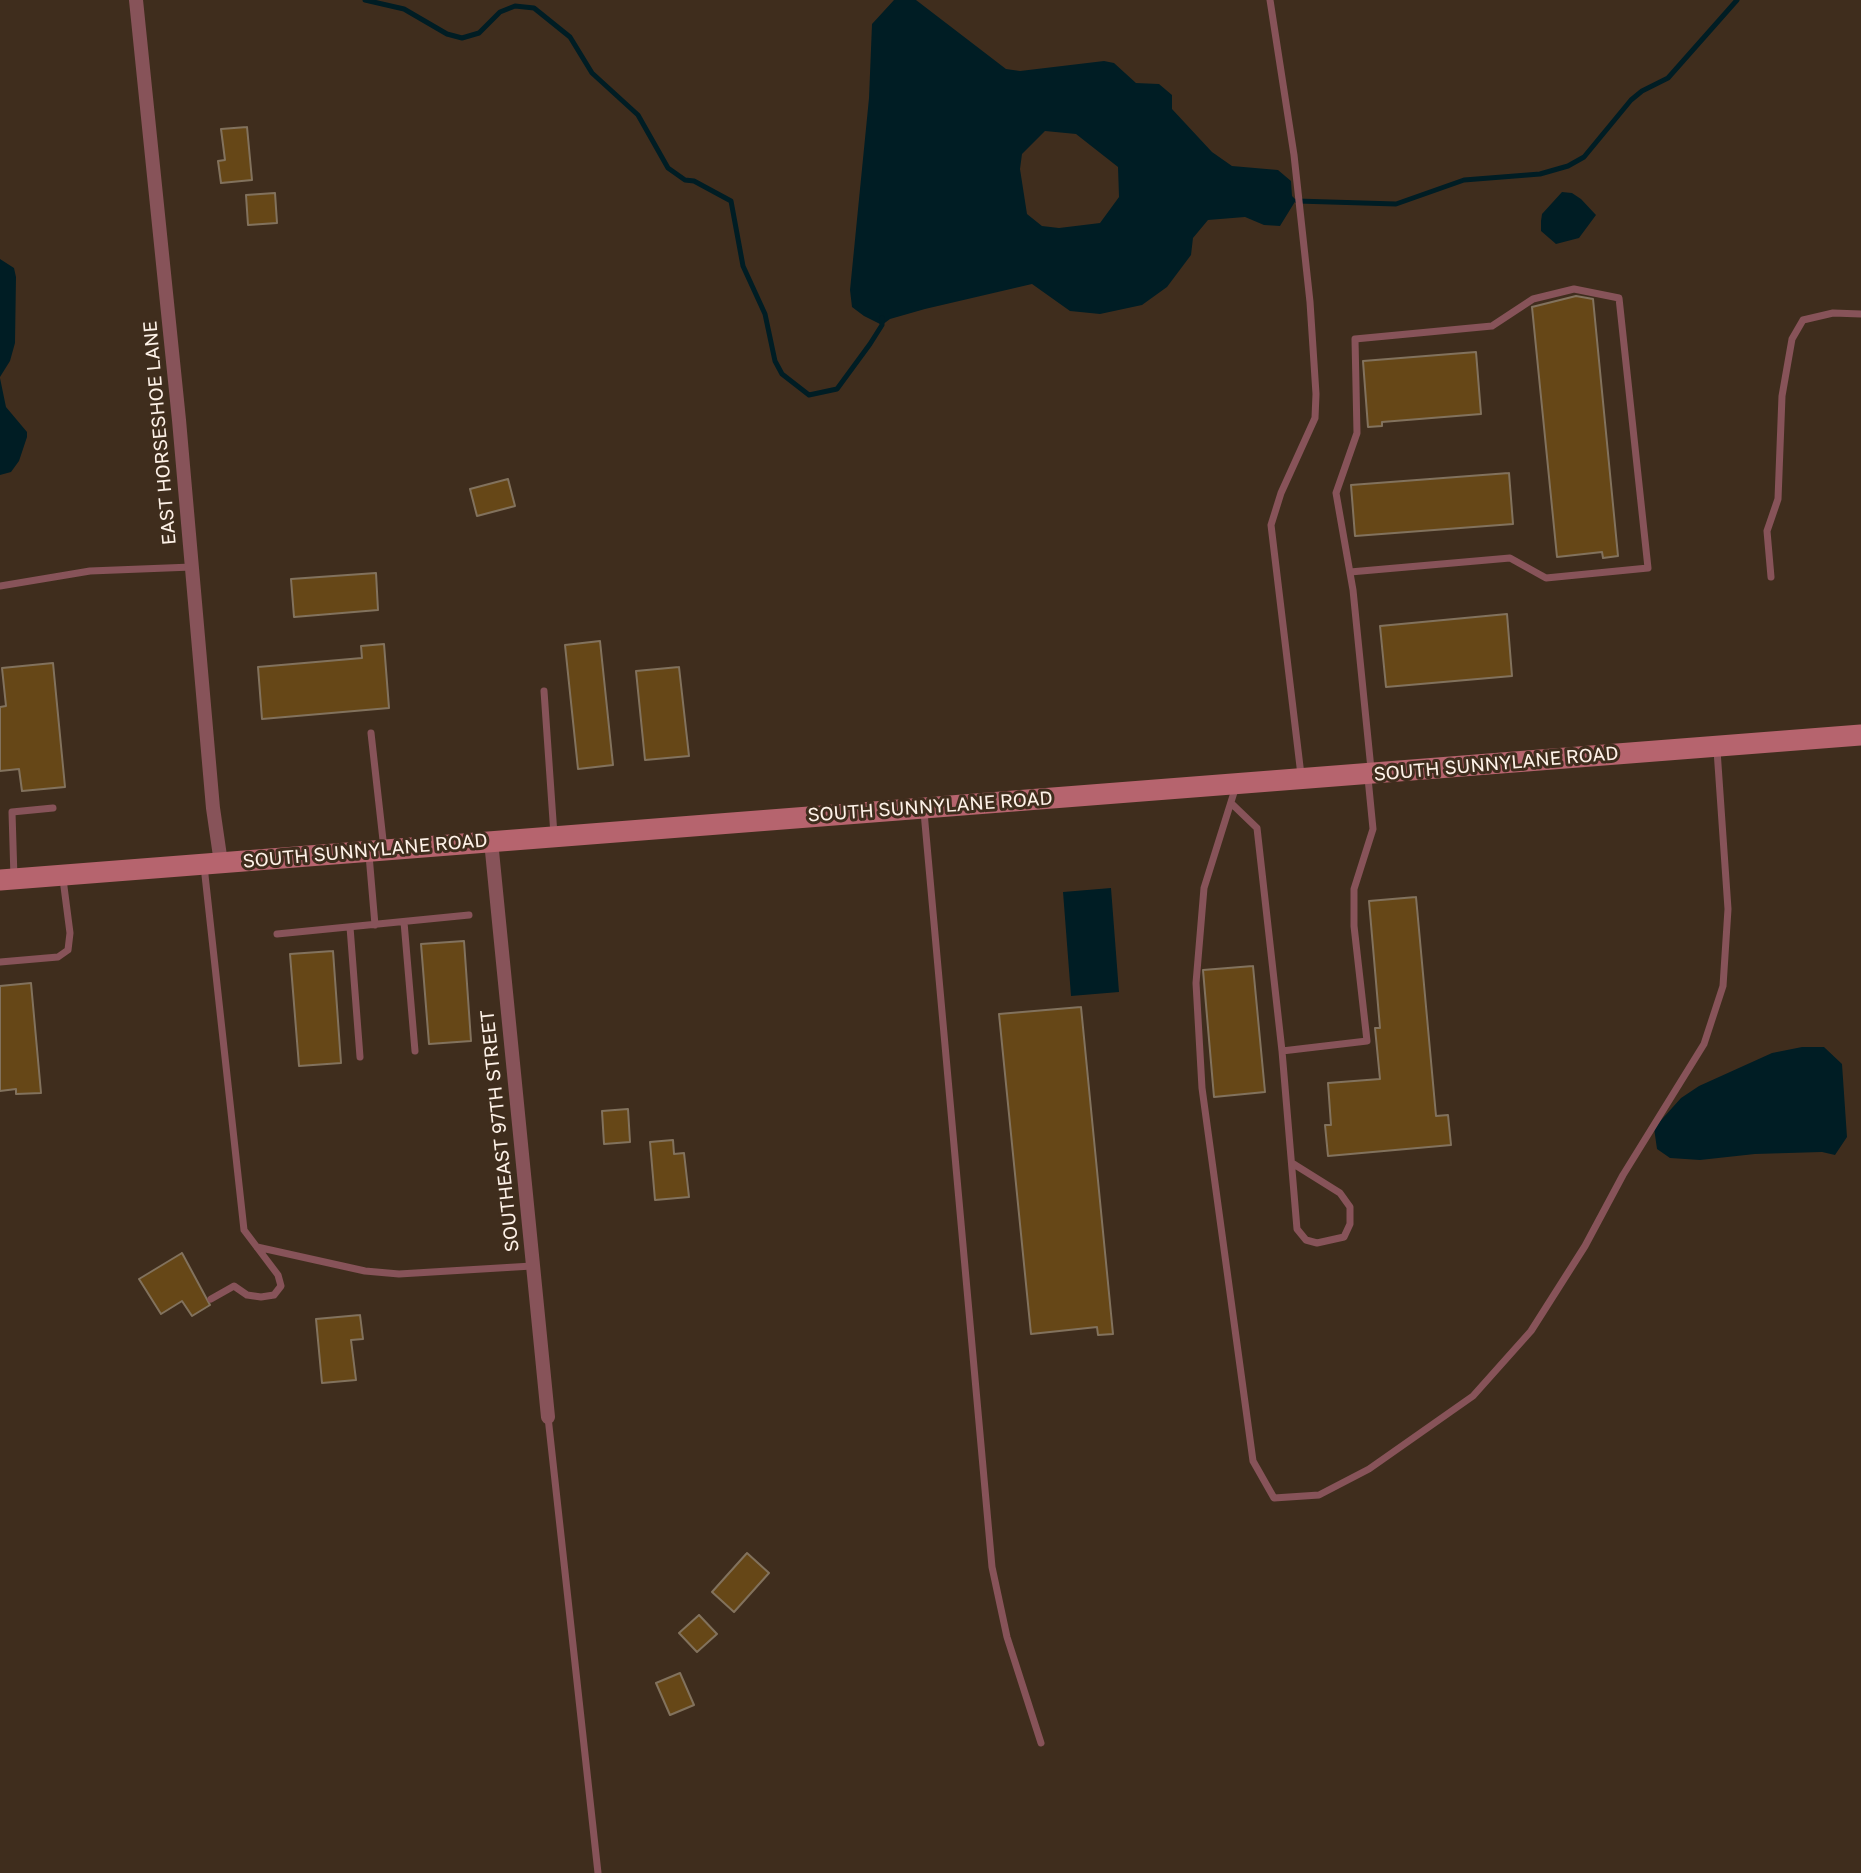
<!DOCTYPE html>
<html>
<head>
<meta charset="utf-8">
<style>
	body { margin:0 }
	canvas { display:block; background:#3f2d1d }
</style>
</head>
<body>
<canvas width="1861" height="1873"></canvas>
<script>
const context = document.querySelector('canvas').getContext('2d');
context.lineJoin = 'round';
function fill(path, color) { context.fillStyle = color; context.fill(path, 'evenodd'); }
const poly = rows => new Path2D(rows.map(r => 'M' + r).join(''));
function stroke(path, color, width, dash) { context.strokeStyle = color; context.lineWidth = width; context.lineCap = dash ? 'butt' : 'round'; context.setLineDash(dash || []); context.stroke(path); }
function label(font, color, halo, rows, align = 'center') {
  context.font = font + ' "Golos Text",sans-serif'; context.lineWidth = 6; context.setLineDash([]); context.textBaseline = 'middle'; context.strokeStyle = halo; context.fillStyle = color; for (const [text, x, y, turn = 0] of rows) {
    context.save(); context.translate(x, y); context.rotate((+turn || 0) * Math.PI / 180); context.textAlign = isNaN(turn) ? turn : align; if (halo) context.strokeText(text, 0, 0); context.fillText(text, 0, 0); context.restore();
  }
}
const water = poly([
	[894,0,916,0,1006,69,1020,71,1104,61,1114,63,1136,83,1159,84,1172,95,1172,109,1212,152,1232,166,1278,170,1291,181,1292,196,1296,200,1280,226,1264,225,1245,217,1208,220,1193,238,1191,255,1167,287,1142,305,1100,314,1070,311,1032,284,925,309,890,319,882,325,864,316,852,307,850,290,869,98,872,24],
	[1045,131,1076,134,1118,167,1119,197,1100,223,1059,228,1042,226,1027,214,1020,169,1022,154],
	[1562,192,1572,193,1581,199,1596,215,1579,238,1556,244,1541,231,1541,221,1542,214],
	[0,259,14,268,16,277,15,343,10,361,0,377],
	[0,378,6,407,27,432,27,437,19,461,11,472,0,475],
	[1111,888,1119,992,1071,996,1063,892],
	[1802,1047,1824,1047,1842,1064,1847,1137,1835,1155,1822,1152,1755,1154,1700,1160,1670,1158,1657,1149,1654,1128,1681,1098,1699,1086,1772,1053]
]);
const stream = poly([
	[365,0,404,9,447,34,462,38,479,33,500,12,515,6,534,8,570,37,592,73,638,115,668,168,685,180,694,181,731,201,743,266,765,314,775,361,782,374,809,395,837,389,870,344,882,325,882,318],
	[1297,201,1396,204,1464,180,1540,174,1568,166,1584,157,1631,100,1642,91,1668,78,1737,0]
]);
const building = poly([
	[247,127,252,180,221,183,218,161,225,160,221,129,247,127],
	[275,193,277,223,248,225,246,195,275,193],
	[1576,296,1593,299,1618,556,1603,558,1602,552,1557,557,1532,307,1576,296],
	[1476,352,1481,414,1382,422,1382,426,1368,427,1363,361,1476,352],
	[1509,473,1513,524,1355,536,1351,485,1509,473],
	[508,479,515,506,477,516,470,489,508,479],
	[376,573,378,610,294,617,291,579,376,573],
	[1507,614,1512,676,1386,687,1380,626,1507,614],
	[600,641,613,765,578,769,565,645,600,641],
	[384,644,389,708,262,719,258,667,362,658,361,646,384,644],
	[53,663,65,787,22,791,19,769,0,771,0,707,6,706,2,668,53,663],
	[679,667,689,756,645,760,636,671,679,667],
	[1416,897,1436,1116,1448,1115,1451,1145,1328,1156,1325,1125,1331,1125,1328,1083,1380,1079,1375,1028,1380,1028,1369,901,1416,897],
	[464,941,471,1041,429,1044,421,944,464,941],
	[333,951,341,1063,299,1066,290,954,333,951],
	[1253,966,1265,1092,1214,1097,1203,970,1253,966],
	[31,983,41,1093,16,1094,16,1089,0,1091,0,986,31,983],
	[1081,1007,1113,1334,1098,1335,1097,1327,1031,1334,999,1014,1081,1007],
	[628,1109,630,1142,604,1144,602,1111,628,1109],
	[673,1140,674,1154,684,1153,689,1197,655,1200,650,1142,673,1140],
	[182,1253,210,1305,192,1316,182,1301,161,1314,139,1279,182,1253],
	[360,1315,363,1339,351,1340,356,1380,322,1383,316,1319,360,1315],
	[747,1553,769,1573,734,1612,712,1592,747,1553],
	[699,1615,717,1634,697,1652,679,1633,699,1615],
	[680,1673,694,1705,670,1715,656,1683,680,1673]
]);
const lane = poly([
	[1270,0,1294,155,1310,302,1316,394,1315,418,1281,493,1271,525,1301,775],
	[1350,572,1510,558,1546,578,1648,568,1619,298,1574,289,1533,299,1492,326,1355,339,1357,433,1336,493,1353,590,1371,769],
	[1771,577,1767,531,1778,499,1782,396,1792,339,1803,320,1833,313,1861,314],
	[0,586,90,571,192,567],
	[544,691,554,835],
	[371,733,384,849],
	[1236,786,1204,888,1196,983,1202,1088,1253,1461,1274,1498,1319,1495,1369,1469,1473,1396,1531,1331,1585,1246,1623,1175,1704,1044,1723,986,1728,909,1717,750],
	[1231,803,1257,828,1282,1051,1297,1229,1306,1240,1317,1243,1344,1237,1350,1224,1350,1207,1340,1193,1292,1163],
	[924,812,992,1567,1007,1637,1041,1743],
	[369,855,375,925],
	[204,866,244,1230,278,1275,281,1286,274,1295,261,1297,247,1295,234,1286,211,1299],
	[14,878,12,812,53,808],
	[404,922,415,1051],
	[350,927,360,1057],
	[277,934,469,915],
	[0,962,58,957,68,950,70,933,63,879],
	[1282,1051,1367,1041,1354,926,1354,889,1373,829,1368,778],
	[257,1247,365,1271,399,1274,532,1266],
	[548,1417,598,1873]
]);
const street = poly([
	[136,0,179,420,213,808,221,863],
	[491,841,548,1417]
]);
const secondary = poly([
	[0,880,1861,735]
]);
const streetNames = [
	["EAST HORSESHOE LANE",160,433,-95],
	["SOUTH SUNNYLANE ROAD",1496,764,-5],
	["SOUTH SUNNYLANE ROAD",930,807,-4],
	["SOUTH SUNNYLANE ROAD",365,851,-5],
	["SOUTHEAST 97TH STREET",500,1131,-96]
];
fill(water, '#001d24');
stroke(stream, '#001d24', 5);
fill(building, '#664717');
stroke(building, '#82725d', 2);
stroke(lane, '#875359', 7);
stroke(street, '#875359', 14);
stroke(secondary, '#b6646e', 21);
label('19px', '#fdf1e7', '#3f2d1d', streetNames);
</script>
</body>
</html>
